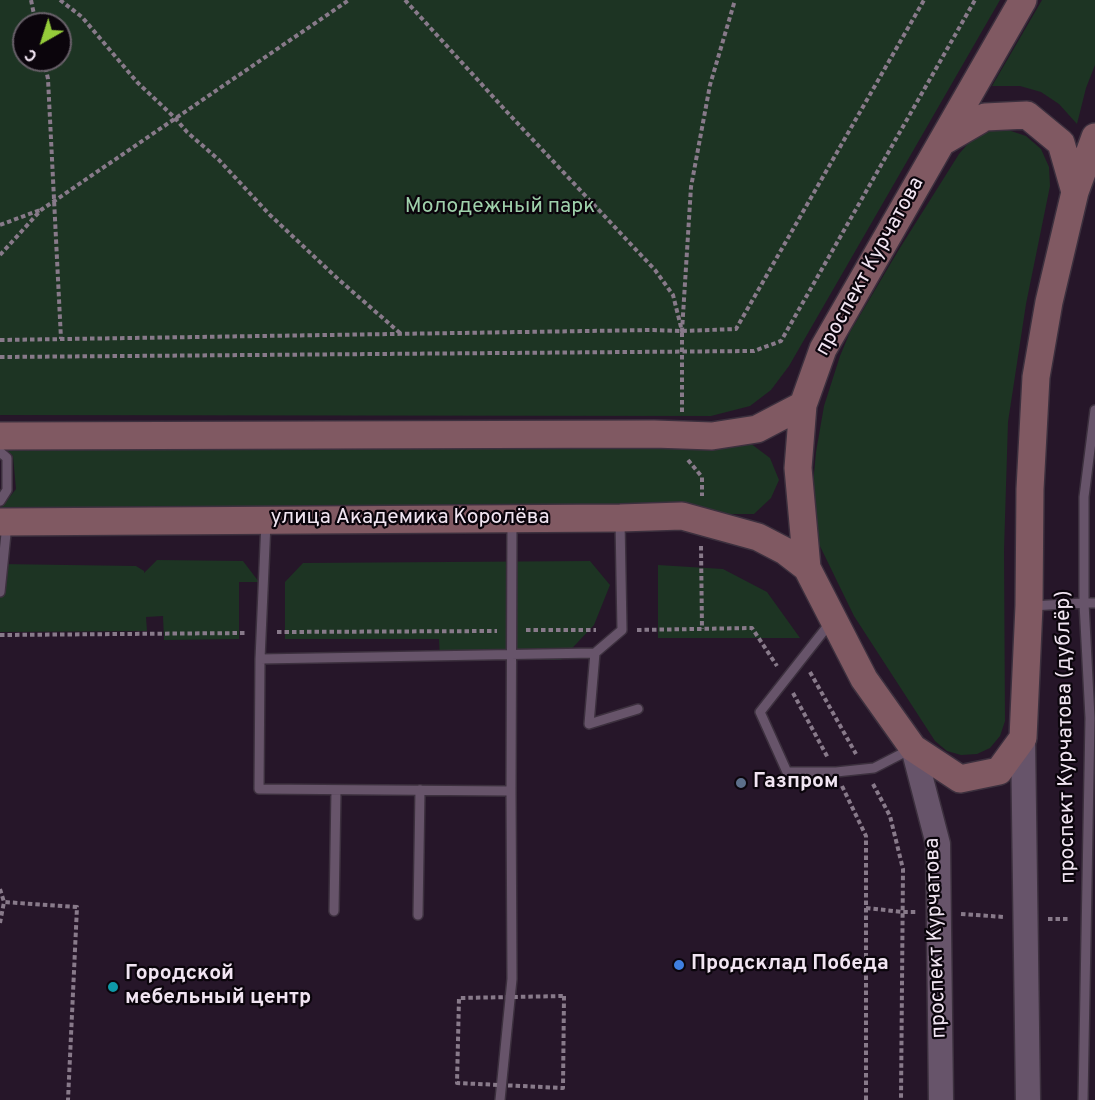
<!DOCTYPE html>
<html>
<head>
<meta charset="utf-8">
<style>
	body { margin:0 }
	#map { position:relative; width:1095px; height:1100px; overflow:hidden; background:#261629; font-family:Overpass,sans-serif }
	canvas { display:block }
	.north { position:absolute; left:12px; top:12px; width:60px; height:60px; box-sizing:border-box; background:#0b050c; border:2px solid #675f68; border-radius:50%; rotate:219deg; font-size:16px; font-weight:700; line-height:24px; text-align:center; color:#f1e5f2 }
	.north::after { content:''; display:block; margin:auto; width:21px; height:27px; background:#95cc3a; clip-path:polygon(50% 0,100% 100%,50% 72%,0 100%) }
</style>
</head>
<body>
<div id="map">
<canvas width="1095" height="1100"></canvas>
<div class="north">С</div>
</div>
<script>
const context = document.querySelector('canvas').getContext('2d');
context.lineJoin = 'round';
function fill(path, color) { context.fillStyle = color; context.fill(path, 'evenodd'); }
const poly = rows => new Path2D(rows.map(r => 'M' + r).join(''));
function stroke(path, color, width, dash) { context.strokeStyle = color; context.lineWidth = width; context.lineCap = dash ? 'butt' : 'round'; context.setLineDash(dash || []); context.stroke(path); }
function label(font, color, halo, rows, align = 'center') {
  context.font = font + ' Overpass,sans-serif'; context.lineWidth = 4.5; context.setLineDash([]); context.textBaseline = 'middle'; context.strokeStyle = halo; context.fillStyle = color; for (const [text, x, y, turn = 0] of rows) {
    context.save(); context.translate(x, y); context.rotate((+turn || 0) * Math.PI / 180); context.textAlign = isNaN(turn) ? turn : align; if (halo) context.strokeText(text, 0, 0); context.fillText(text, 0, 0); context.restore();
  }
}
const green = poly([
	[0,0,1000,0,789,366,771,390,750,406,711,416,0,415],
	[24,24,60,24,60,60,24,60],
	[1042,0,1095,0,1095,65,1086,88,1077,124,1059,104,1041,92,1020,86,992,86],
	[1008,130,1026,136,1041,149,1049,167,1050,186,1026,304,1008,422,1004,550,1005,721,1000,736,990,748,977,754,961,755,947,751,935,741,854,616,817,540,812,496,816,452,824,406,840,356,850,332,898,251,959,154,972,139,989,131],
	[750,443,770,458,779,480,771,498,754,514,0,516,0,509,16,489,13,456,0,444],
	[157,560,243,561,259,582,239,582,239,639,164,640,163,616,146,617,147,631,0,632,0,564,136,566,144,571,144,573],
	[590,561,610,585,594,625,561,660,440,660,439,639,285,639,285,582,303,563],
	[658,565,723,569,767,592,800,638,658,638]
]);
const path = poly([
	[31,0,36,24],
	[60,0,82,17,137,82,175,118,187,132,219,160,269,214,338,279,400,333],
	[405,0,506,111,655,270,673,295,682,331,691,187,710,85,735,0],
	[44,60,48,79,61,339],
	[0,225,40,210],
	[0,255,41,210,349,0],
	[0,340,653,330,682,331,736,329,924,0],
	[0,357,754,351,781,341,975,0],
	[682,412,682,331],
	[688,460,702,477,702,496],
	[701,546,702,629],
	[526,630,596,630],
	[637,630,752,628,777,666],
	[277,632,497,631],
	[0,635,245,633],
	[810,672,856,754],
	[793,693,828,758],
	[873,784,890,816,903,869,901,1100],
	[842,786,866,836,866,1100],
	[0,889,4,902,77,907,68,1100],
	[866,908,903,912,917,912],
	[961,914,1004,917],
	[1048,919,1070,919],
	[0,923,4,902],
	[564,996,563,1088,457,1083,459,998,564,996]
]);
const service = poly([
	[0,452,7,458,7,490,0,501],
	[620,521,622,630,595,653,589,724,638,709],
	[266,522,260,659,259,789,511,791,512,520],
	[0,592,7,524],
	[1031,606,1084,603,1095,603],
	[830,623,760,712,787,772,836,772,874,768,911,749],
	[260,659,595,653],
	[334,911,336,790],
	[418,915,420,790],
	[500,1100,512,979,511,791],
	[1083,1100,1090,718,1084,603,1084,497,1095,410]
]);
const tertiary = poly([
	[1023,738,1028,1100],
	[913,748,938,844,941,1100]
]);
const secondary = poly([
	[1023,0,823,349,803,405,798,468,807,568,864,679,913,748,960,779,999,771,1023,738,1029,606,1030,489,1036,377,1049,302,1075,192,1095,137],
	[942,142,985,117,1027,115,1061,143,1075,192],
	[0,436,654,434,712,436,757,429,803,405],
	[0,522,620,518,682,516,758,537,785,551,807,568]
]);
const markers = [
	[741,783,6,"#5c6f8a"],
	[679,965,6,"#3f7fe0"],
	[113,987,6,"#0f9aa8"]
];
const parkNames = [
	["Молодежный парк",500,208]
];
const streetNames = [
	["проспект Курчатова",871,267,-61],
	["улица Академика Королёва",410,519],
	["проспект Курчатова (дублёр)",1067,737,-91],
	["проспект Курчатова",937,938,-92]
];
const poiNames = [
	["Газпром",753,783],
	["Продсклад Победа",691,965],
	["Городской",125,975],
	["мебельный центр",125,999]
];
fill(green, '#1d3423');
stroke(service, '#3c303e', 12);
stroke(tertiary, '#3c303e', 27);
stroke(secondary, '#3c303e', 30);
stroke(path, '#887a8a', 4, [4.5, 3]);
stroke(service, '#67546a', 9);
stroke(tertiary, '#67546a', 24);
stroke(secondary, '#805962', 27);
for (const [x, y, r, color] of markers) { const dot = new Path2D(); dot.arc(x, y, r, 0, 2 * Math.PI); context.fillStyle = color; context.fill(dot); stroke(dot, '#0b050c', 2); }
label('21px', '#9fd0ab', '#0b050c', parkNames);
label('21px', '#f1e5f2', '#0b050c', streetNames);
label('bold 21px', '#f1e5f2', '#0b050c', poiNames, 'left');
</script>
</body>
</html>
